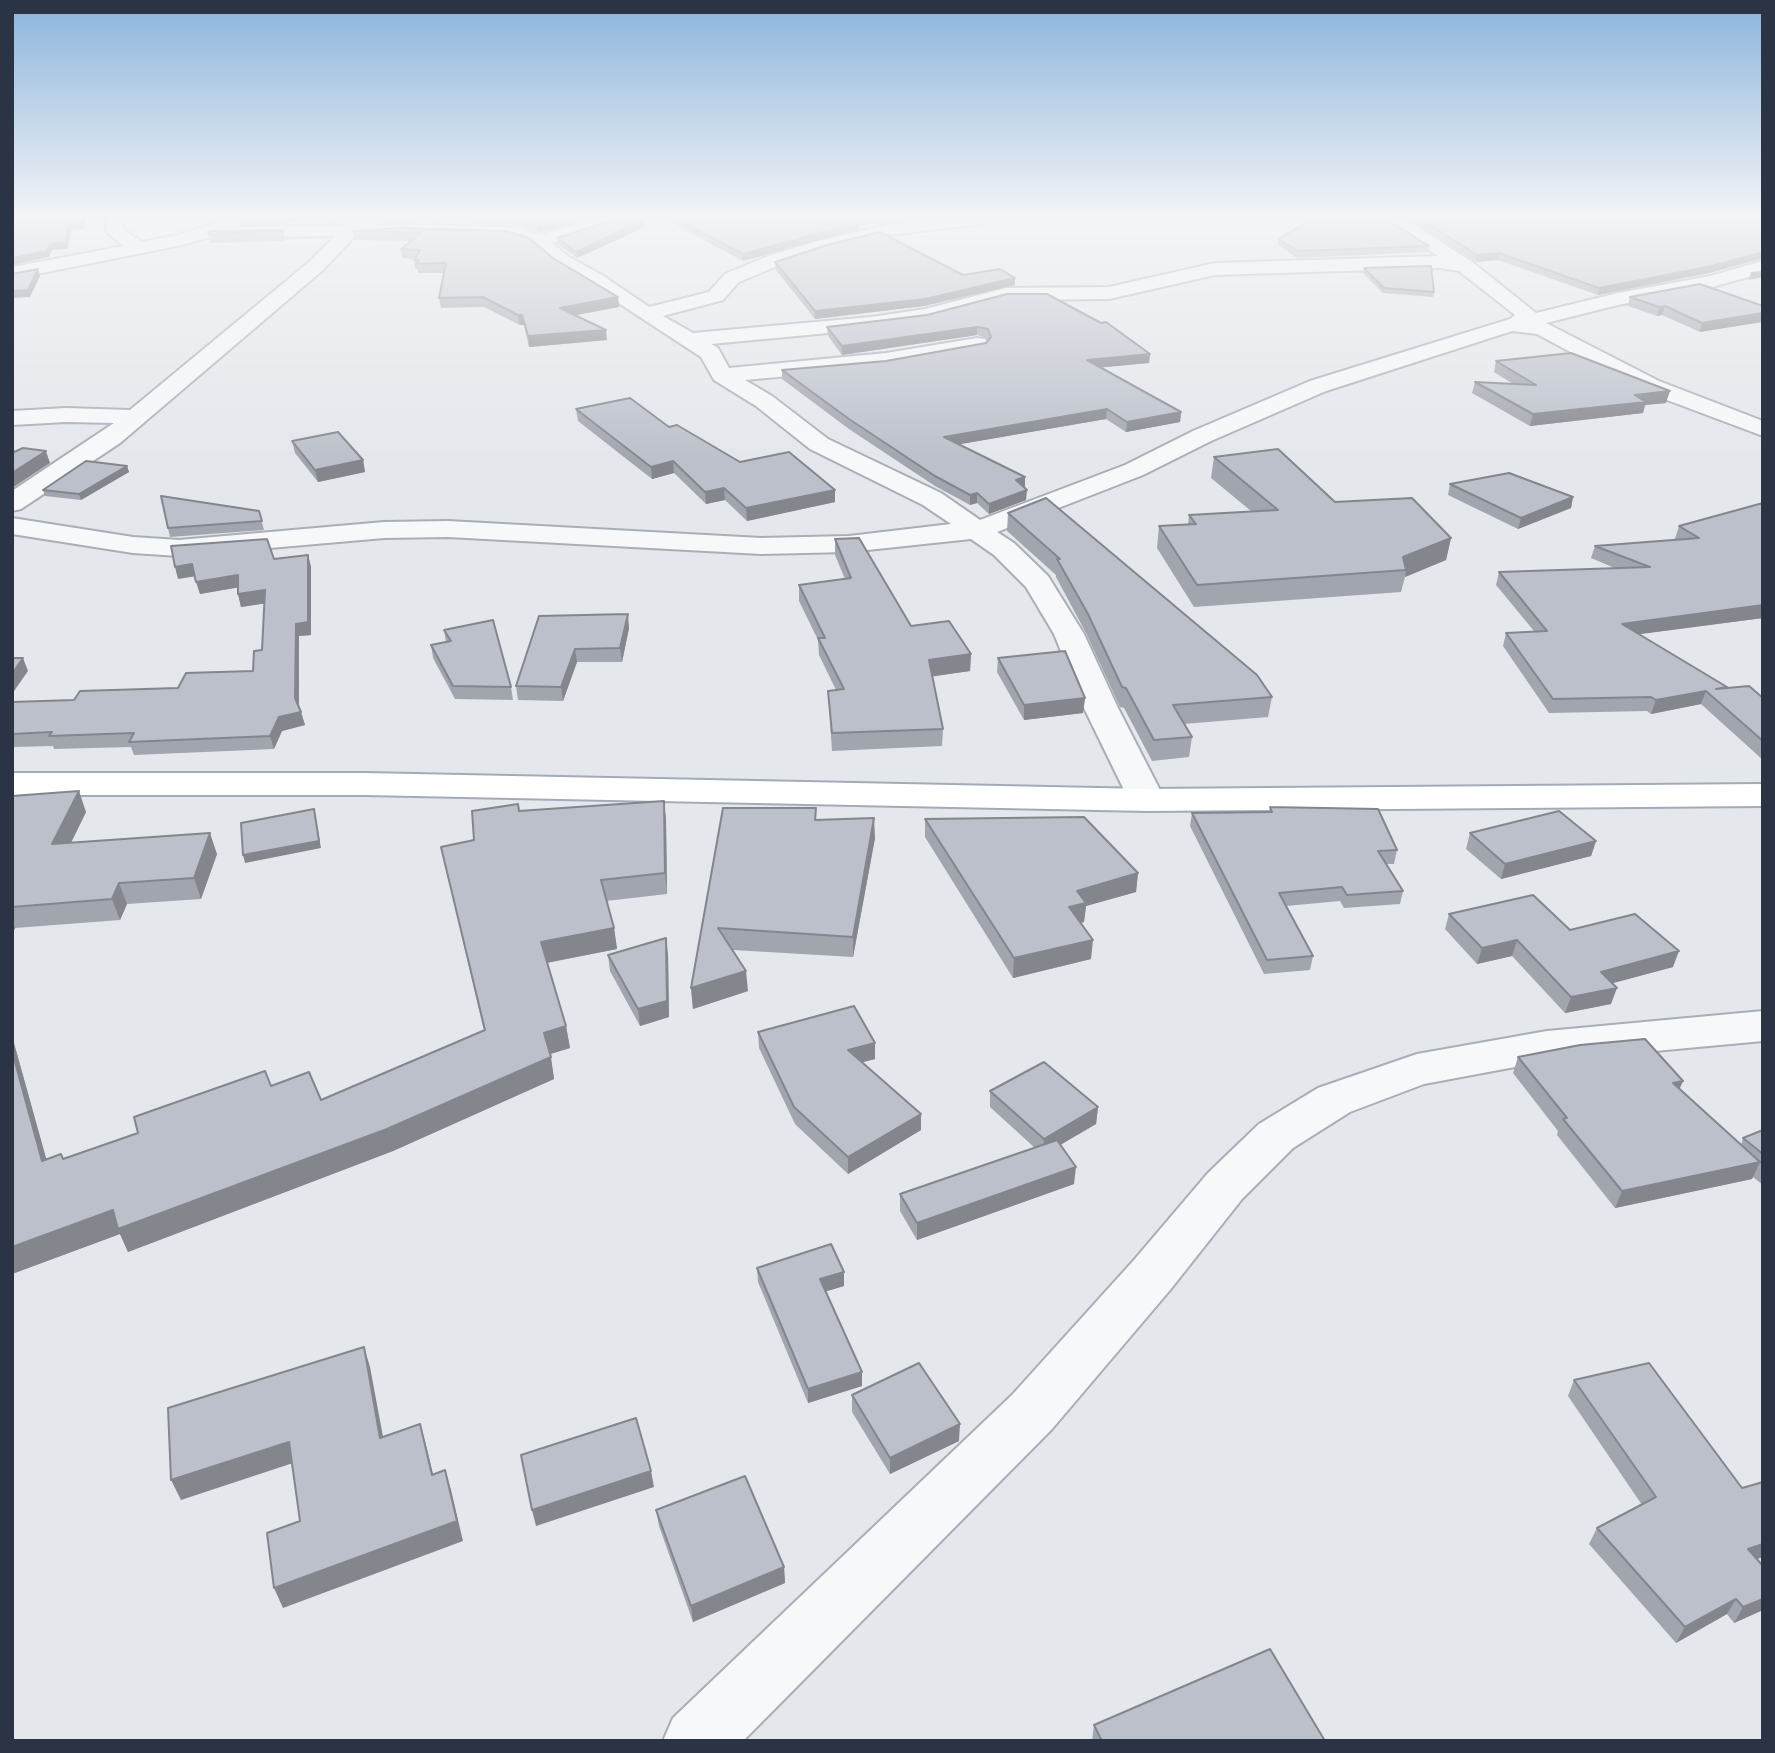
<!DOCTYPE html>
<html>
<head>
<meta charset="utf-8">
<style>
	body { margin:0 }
	#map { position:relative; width:1775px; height:1753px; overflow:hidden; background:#e4e7ec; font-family:"Noto Sans",sans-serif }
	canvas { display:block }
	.frame { position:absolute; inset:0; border:14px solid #2b3445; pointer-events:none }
</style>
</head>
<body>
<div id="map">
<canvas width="1775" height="1753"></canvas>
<div class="frame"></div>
</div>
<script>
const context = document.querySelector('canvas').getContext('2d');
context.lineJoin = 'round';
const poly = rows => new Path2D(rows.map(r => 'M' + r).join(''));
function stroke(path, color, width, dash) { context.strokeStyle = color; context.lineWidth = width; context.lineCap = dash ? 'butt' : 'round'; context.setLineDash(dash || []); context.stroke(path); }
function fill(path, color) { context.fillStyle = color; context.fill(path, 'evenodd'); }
const minor = poly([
	[105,216,121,216,124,230,142,242,178,235,232,218,241,223,237,227,348,225,365,219,374,224,510,227,539,235,606,216,629,216,627,220,589,234,552,243,569,257,602,275,649,307,709,292,725,274,768,256,814,242,887,225,966,216,988,216,991,219,982,224,887,235,826,250,782,264,739,282,723,300,663,316,693,333,871,317,925,309,1006,288,1109,287,1215,263,1438,256,1396,229,1372,220,1370,216,1393,216,1408,221,1472,262,1536,313,1618,293,1710,276,1763,261,1763,273,1712,287,1618,305,1546,323,1659,381,1763,421,1763,436,1643,391,1537,334,1512,331,1326,391,1211,441,1143,475,997,532,1014,543,1048,576,1084,634,1118,708,1165,800,1160,808,1147,811,1134,808,1129,800,1084,708,1054,634,1026,587,994,555,971,539,849,552,761,554,448,537,384,538,179,556,133,553,12,534,12,518,133,537,179,540,384,522,448,521,761,538,849,536,951,524,923,505,810,449,756,406,714,380,701,357,588,283,555,265,532,245,508,237,402,234,356,235,323,270,120,443,21,509,12,511,12,491,114,423,66,422,12,425,12,411,66,408,130,410,309,262,335,236,206,238,182,245,12,279,12,267,123,246,107,232,105,216],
	[1439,268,1459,271,1515,315,1510,319,1310,381,1193,431,1125,465,980,520,941,493,828,439,772,396,745,380,886,367,985,349,988,344,985,339,977,338,886,353,729,368,718,348,711,344,871,329,926,321,1006,300,1109,299,1215,275,1439,268],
	[1763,1011,1763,1041,1547,1061,1424,1084,1350,1112,1293,1148,1242,1199,1170,1290,1052,1429,743,1741,663,1741,673,1718,1012,1395,1134,1260,1208,1173,1259,1124,1318,1088,1417,1054,1547,1031,1763,1011]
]);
const major = poly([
	[12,773,365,773,1147,789,1763,784,1763,806,1147,811,365,795,12,795,12,773]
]);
const wall = poly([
	[232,216,598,216,539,232,510,224,375,221,364,217,348,222,243,224,242,221],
	[659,216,922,216,920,219,859,225,859,229,743,261],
	[1400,216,1763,216,1763,259,1709,273,1598,295,1498,260,1476,262,1409,219],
	[644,220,645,227,577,258,558,244,557,238],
	[400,228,553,258,618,297,619,307,575,315,607,340,529,347,524,325,520,325,484,307,441,308,439,298,444,273,418,273,418,269,415,269,414,259,402,258,401,249,410,241,355,240,353,231],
	[283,230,285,239,285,241,211,243,208,234],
	[1278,239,1429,246,1428,252,1297,258,1278,245],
	[775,262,1015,278,1015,285,924,306,815,319,776,270],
	[1364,268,1434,292,1433,297,1383,293,1363,273],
	[1630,297,1763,306,1700,332,1662,315,1657,316,1628,306],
	[927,315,1150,354,1149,363,1101,367,1181,412,1180,422,1126,432,1106,419,959,444,1025,488,1026,500,989,514,977,503,970,505,935,486,849,429,782,379,782,370,886,361,986,343,988,340,987,338,977,335,842,355,828,336,827,327],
	[1496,361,1666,403,1645,405,1643,413,1530,426,1472,393,1475,382,1513,384,1494,372],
	[576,409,669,427,740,462,835,490,835,502,747,521,725,500,706,504,674,473,652,479,578,421],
	[292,441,363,460,365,472,318,482,295,453],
	[1214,457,1335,502,1451,538,1446,560,1405,577,1401,592,1194,607,1157,548,1159,526,1188,525,1189,515,1251,511,1211,478],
	[127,466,129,472,81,500,45,496,43,490],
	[1450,484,1573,497,1571,508,1518,529,1448,495],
	[1763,503,1763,618,1639,634,1727,687,1727,688,1763,698,1763,760,1701,704,1651,714,1647,711,1549,713,1503,646,1506,633,1534,631,1496,585,1499,572,1617,569,1591,558,1595,546,1677,540,1675,539,1679,526],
	[259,511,264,530,170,537,168,528],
	[1008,513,1272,697,1268,717,1184,724,1192,737,1189,757,1152,761,1124,708,1120,707,1086,633,1056,577,1056,575,1007,531],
	[835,539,911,626,971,654,970,671,932,676,943,729,942,746,832,751,828,691,836,690,819,655,818,640,799,601,799,585,845,579,835,555],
	[308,555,311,567,311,635,299,636,299,707,305,725,282,731,274,749,134,755,131,747,54,749,53,746,12,747,12,702,74,700,178,688,253,671,262,650,265,603,241,607,238,594,238,587,200,594,195,576,178,579,274,559],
	[539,616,629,628,622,662,577,662,563,701,518,700,516,686],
	[444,630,511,687,513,700,455,699,433,658,431,645,446,642],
	[998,658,1085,698,1083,713,1024,720,997,672],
	[12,796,86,812,71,843,217,854,201,899,127,904,120,920,15,928,12,935],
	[664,801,666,821,667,894,606,901,614,928,617,949,547,963,566,1026,570,1048,550,1054,554,1079,393,1151,128,1252,120,1234,12,1274,12,1036,46,1159,61,1154,64,1159,271,1086,321,1100,484,1031,441,847,474,840,519,811],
	[1270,807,1397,850,1394,864,1386,864,1403,891,1400,904,1344,908,1340,901,1286,906,1313,956,1310,970,1264,974,1190,826,1192,813,1269,812],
	[723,808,816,808,816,820,875,838,853,957,733,950,748,991,693,1009,691,988],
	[925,819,1138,873,1136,892,1086,906,1084,922,1080,923,1091,959,1013,978,925,837],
	[1470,833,1596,841,1591,856,1501,879,1466,849],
	[1449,914,1570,930,1673,967,1612,983,1611,1004,1565,1013,1512,956,1477,964,1445,929],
	[668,954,669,1017,640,1026,610,971,608,955],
	[758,1032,875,1043,875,1059,862,1062,921,1130,848,1174,795,1124,759,1048],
	[1518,1057,1683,1081,1679,1089,1741,1145,1743,1138,1763,1130,1763,1185,1753,1177,1752,1179,1615,1208,1557,1135,1558,1131,1513,1073],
	[990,1091,1098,1107,1096,1124,1060,1145,1074,1184,917,1240,900,1211,900,1194,1035,1148,990,1107],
	[757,1268,844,1272,844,1286,826,1291,862,1372,862,1386,808,1403,758,1282],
	[1574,1380,1742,1488,1763,1482,1763,1557,1757,1559,1763,1566,1763,1610,1734,1623,1727,1614,1676,1643,1589,1544,1597,1528,1642,1505,1568,1396],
	[852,1395,959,1441,890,1474,852,1412],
	[656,1510,784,1567,785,1583,693,1622,659,1526],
	[1094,1725,1325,1741,1092,1741]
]);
const shadedWall = poly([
	[84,216,86,216,84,229,71,230,68,249,52,250,49,257,12,265,12,258,50,244,69,223],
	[346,216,364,216,364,217,348,222],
	[575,216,598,216,539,232,538,226],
	[889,216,922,216,920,219,859,225,859,229,743,261,743,254,853,219],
	[644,220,645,227,577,258,576,252],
	[1763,252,1762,258,1709,273,1598,295,1599,288],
	[1499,253,1498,260,1476,262,1477,255],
	[38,269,40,276,30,297,12,298,12,291],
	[1763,271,1763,277,1749,280,1751,272],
	[1015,278,1015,285,924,306,815,319,815,311],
	[618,297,619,307,561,318,560,308],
	[1665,306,1662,315,1657,316,1659,307],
	[1763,313,1763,322,1700,332,1702,323],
	[518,315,522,315,524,325,520,325],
	[977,327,977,335,842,355,842,346],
	[606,330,607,340,529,347,528,336],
	[1150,354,1149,363,1086,369,1087,360],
	[1670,391,1666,403,1645,405,1643,413,1530,426,1533,414,1635,395],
	[1107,409,1106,419,944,447,944,437],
	[1181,412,1180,422,1126,432,1127,422],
	[46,451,50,463,12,488,12,473],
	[363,460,365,472,318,482,315,470],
	[673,461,674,473,652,479,651,467],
	[127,466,129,472,81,500,79,494],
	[1025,477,1025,488,1016,480],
	[724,488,725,500,706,504,705,492],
	[835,490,835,502,747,521,746,508],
	[1027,490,1026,500,989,514,989,504],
	[977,493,977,503,970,505,970,495],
	[1573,497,1571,508,1518,529,1521,518],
	[1451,538,1446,560,1405,577,1406,570,1403,557],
	[308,555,311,567,311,635,299,636,299,711,295,698,296,624],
	[192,564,196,576,178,579,175,567],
	[238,575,241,587,200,594,196,582],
	[265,590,268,603,241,607,238,594],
	[1763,605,1763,618,1618,637,1622,624],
	[628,614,629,628,622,662,620,648],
	[575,649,577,662,563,701,561,687],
	[971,654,970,671,929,677,929,660],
	[23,658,28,671,12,694,12,674],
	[1706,691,1701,704,1651,714,1656,700],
	[1085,698,1083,713,1024,720,1024,705],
	[301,712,305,725,282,731,274,749,270,736,279,717],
	[79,791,86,812,60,865,52,844],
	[664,801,666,821,667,894,665,873],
	[314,809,321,848,245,863,243,855],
	[874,818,875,838,853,957,853,937],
	[210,833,217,854,201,899,194,878],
	[1596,841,1591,856,1501,879,1505,864],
	[1138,873,1136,892,1086,906,1084,922,1067,926,1069,907,1077,891],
	[119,883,127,904,120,920,112,899],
	[12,922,15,928,12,935],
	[614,928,617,949,545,963,541,942],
	[666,938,668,954,669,1017,640,1026,638,1009],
	[1093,940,1091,959,1013,978,1014,958],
	[1517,940,1512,956,1477,964,1482,948],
	[1679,951,1673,967,1595,988,1601,972],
	[746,971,748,991,693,1009,691,988],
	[1617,988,1611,1004,1565,1013,1571,997],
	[566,1026,570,1048,547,1055,544,1033],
	[12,1036,53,1183,42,1161,12,1051],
	[875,1043,875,1059,848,1066,848,1050],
	[551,1057,554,1079,393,1151,128,1252,120,1234,12,1274,12,1247,113,1210],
	[1683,1081,1676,1097,1673,1083],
	[1098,1107,1096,1124,1043,1155,1044,1139],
	[921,1114,921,1130,848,1174,848,1157],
	[1760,1162,1752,1179,1615,1208,1622,1191],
	[1076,1167,1074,1184,917,1240,917,1223],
	[844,1272,844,1286,821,1293,820,1279],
	[364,1347,370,1367,387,1458,380,1438],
	[862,1372,862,1386,808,1403,808,1389],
	[420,1424,426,1445,438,1495,432,1475],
	[960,1424,959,1441,890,1474,890,1458],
	[289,1442,296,1462,181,1500,171,1480],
	[445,1470,451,1490,463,1541,283,1608,274,1588],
	[651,1471,654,1487,536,1526,532,1510],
	[1763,1544,1763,1557,1738,1565,1748,1549],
	[784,1567,785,1583,693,1622,691,1606],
	[1736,1599,1727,1614,1676,1643,1685,1627],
	[1763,1599,1763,1610,1734,1623,1743,1607]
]);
const building = poly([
	[12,216,84,216,82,222,69,223,66,242,50,244,47,251,12,258,12,216],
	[241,216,348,216,242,218,241,216],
	[398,216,575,216,538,226,509,218,398,216],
	[627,216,640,216,644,220,576,252,557,238,627,216],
	[670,216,889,216,853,219,859,222,743,254,670,216],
	[1318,216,1372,216,1396,225,1429,246,1298,251,1278,239,1318,216],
	[1416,216,1763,216,1763,252,1712,266,1599,288,1499,253,1477,255,1416,216],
	[400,228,506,231,529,238,553,258,618,297,560,308,606,330,528,336,522,315,518,315,483,297,439,298,446,263,417,264,419,260,414,260,420,250,401,249,421,233,353,231,400,228],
	[283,230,283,231,208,234,210,231,283,230],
	[880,232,963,275,1000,269,1015,278,925,299,815,311,775,262,827,245,880,232],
	[1431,266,1434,292,1384,288,1364,268,1431,266],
	[38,269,28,290,12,291,12,274,38,269],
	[1700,284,1763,306,1763,313,1702,323,1665,306,1659,307,1630,297,1700,284],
	[1007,294,1047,294,1101,323,1106,322,1150,354,1087,360,1181,412,1127,422,1107,409,944,437,1025,477,1016,480,1027,490,989,504,977,493,970,495,935,476,849,419,782,370,886,361,986,343,991,337,988,329,977,327,842,346,827,327,927,315,1007,294],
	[1571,353,1670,391,1635,395,1646,402,1533,414,1475,382,1536,385,1496,361,1571,353],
	[630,398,669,427,677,425,740,462,789,452,835,490,746,508,724,488,705,492,673,461,651,467,576,409,630,398],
	[338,432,363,460,315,470,292,441,338,432],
	[23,448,46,451,12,473,12,453,23,448],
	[1278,449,1335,502,1412,498,1451,538,1403,557,1406,570,1197,585,1159,526,1196,524,1189,515,1278,510,1214,457,1278,449],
	[86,461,127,466,79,494,43,490,86,461],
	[1509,473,1573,497,1521,518,1450,484,1509,473],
	[161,496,259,511,262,521,168,528,161,496],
	[1046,498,1257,675,1272,697,1173,705,1192,737,1154,740,1126,688,1122,687,1088,614,1057,559,1060,559,1008,513,1046,498],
	[1763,503,1763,605,1622,624,1727,687,1716,689,1749,686,1763,698,1763,741,1706,691,1656,700,1651,697,1553,699,1506,633,1547,631,1499,572,1650,567,1595,546,1699,538,1679,526,1763,503],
	[859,538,911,626,949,621,971,654,929,660,943,729,832,733,828,691,844,689,818,638,825,638,799,585,851,578,835,539,859,538],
	[267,539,274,559,308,555,308,622,296,624,295,698,301,712,279,717,270,736,129,742,134,733,49,736,52,732,12,734,12,702,74,700,80,691,178,688,186,673,253,671,254,651,262,650,265,590,238,594,238,575,196,582,192,564,175,567,171,546,267,539],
	[628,614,620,648,575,649,561,687,516,686,539,616,628,614],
	[493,620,511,687,453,686,431,645,451,641,444,630,493,620],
	[1065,651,1085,698,1024,705,998,658,1065,651],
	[12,658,23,658,12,674,12,658],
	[79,791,52,844,210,833,194,878,119,883,112,899,12,907,12,796,79,791],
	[664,801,665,873,601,880,614,928,541,942,566,1026,544,1033,551,1057,387,1129,118,1229,113,1210,12,1247,12,1051,42,1161,61,1154,63,1159,138,1133,134,1117,265,1071,271,1086,309,1072,321,1100,485,1030,441,847,474,840,472,811,518,804,519,811,664,801],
	[1270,807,1378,809,1397,850,1378,851,1403,891,1347,895,1342,887,1279,893,1313,956,1267,960,1192,813,1272,812,1270,807],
	[723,808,816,808,815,820,874,818,853,937,718,928,746,971,691,988,723,808],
	[314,809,319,841,243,855,241,823,314,809],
	[1559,811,1596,841,1505,864,1470,833,1559,811],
	[1084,817,1138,873,1077,891,1086,903,1069,907,1093,940,1014,958,925,819,1084,817],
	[1533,895,1570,930,1635,914,1679,951,1601,972,1617,988,1571,997,1517,940,1482,948,1449,914,1533,895],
	[666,938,667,1001,638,1009,608,955,666,938],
	[854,1006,875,1043,848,1050,921,1114,848,1157,794,1107,758,1032,854,1006],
	[1645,1039,1683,1081,1673,1083,1760,1162,1622,1191,1563,1119,1567,1118,1518,1057,1580,1045,1645,1039],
	[1044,1062,1098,1107,1044,1139,990,1091,1044,1062],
	[1763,1130,1763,1154,1743,1138,1763,1130],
	[1057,1140,1076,1167,917,1223,900,1194,1057,1140],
	[831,1244,844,1272,820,1279,862,1372,808,1389,757,1268,831,1244],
	[364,1347,380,1438,420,1424,432,1475,445,1470,457,1521,274,1588,267,1533,300,1521,289,1442,171,1480,168,1408,364,1347],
	[919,1363,960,1424,890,1458,852,1395,919,1363],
	[1649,1363,1742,1488,1763,1482,1763,1544,1748,1549,1763,1566,1763,1599,1743,1607,1736,1599,1685,1627,1597,1528,1656,1497,1574,1380,1649,1363],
	[636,1418,651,1471,532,1510,521,1455,636,1418],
	[745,1476,784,1567,691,1606,656,1510,745,1476],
	[1270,1649,1325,1741,1102,1741,1094,1725,1270,1649]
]);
stroke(minor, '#a9aeb7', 4);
stroke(major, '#a3abb8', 4);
fill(minor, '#f7f8fa');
fill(major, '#fff');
fill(wall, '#a1a5ae');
fill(shadedWall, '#83868d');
fill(building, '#bbc0ca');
stroke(building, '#83868d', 2);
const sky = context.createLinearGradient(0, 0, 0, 461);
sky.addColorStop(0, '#8bb4dd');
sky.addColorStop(0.47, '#f3f4f6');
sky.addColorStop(1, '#f3f4f600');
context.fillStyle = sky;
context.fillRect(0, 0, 1775, 461);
</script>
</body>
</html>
